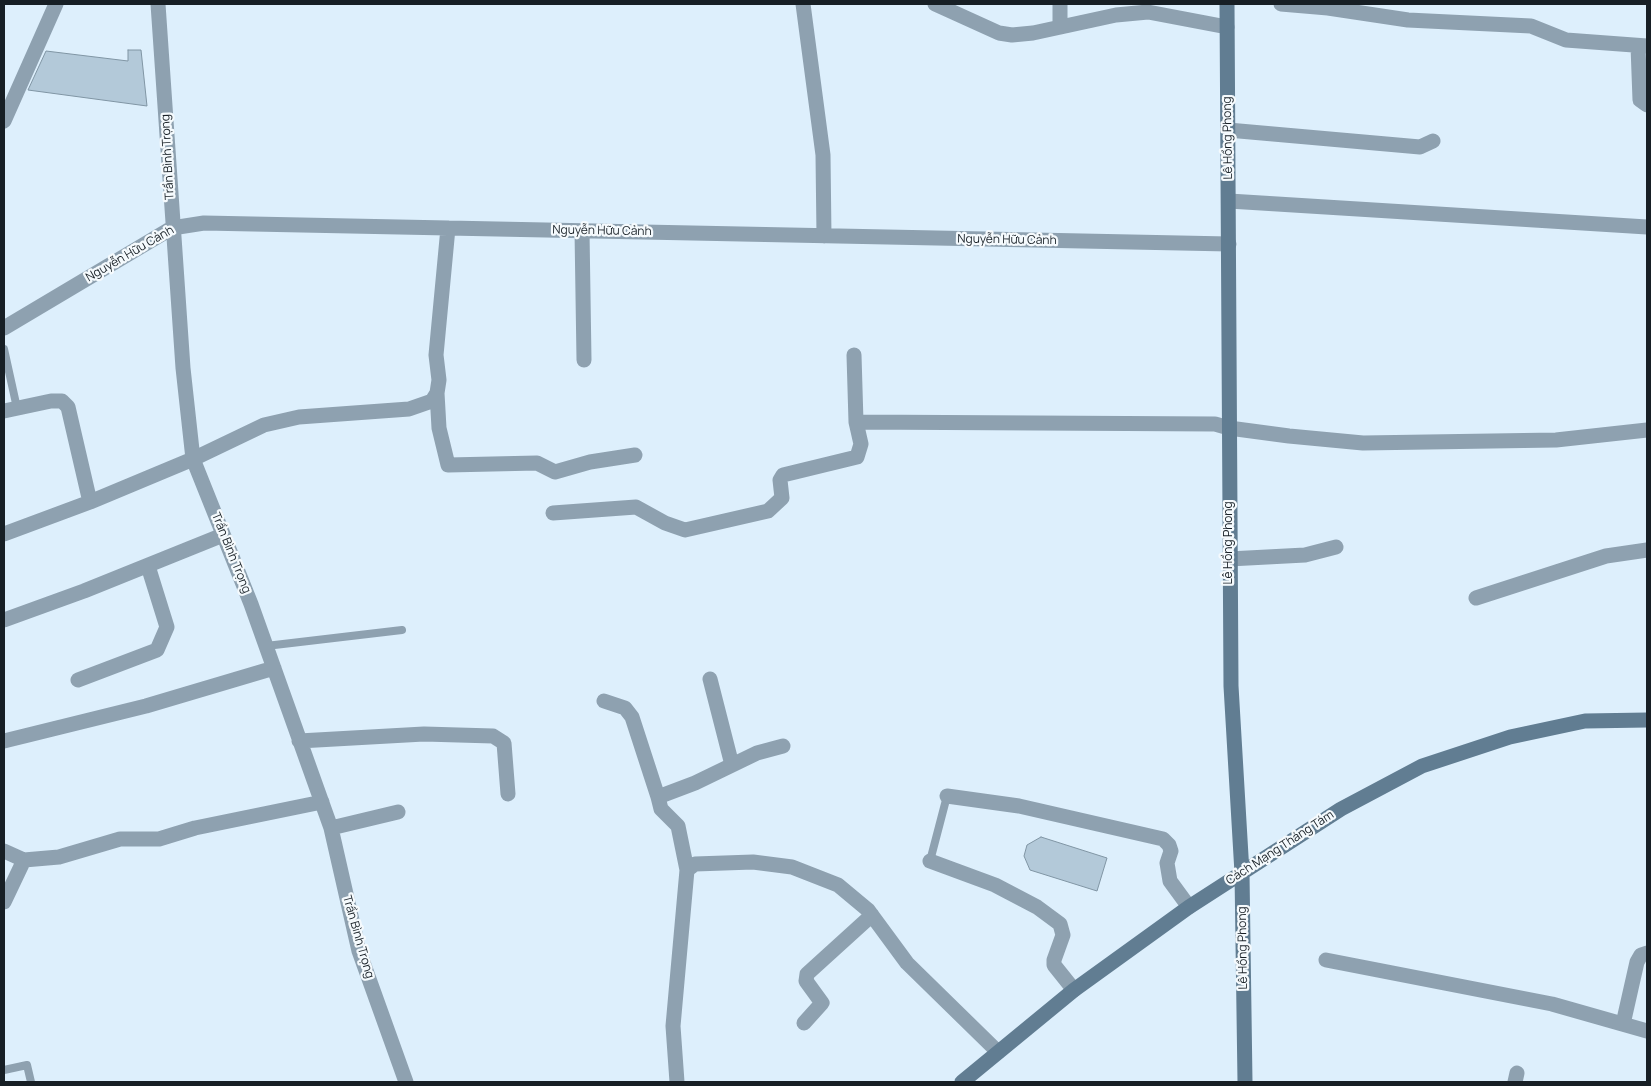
<!DOCTYPE html>
<html>
<head>
<meta charset="utf-8">
<style>
	body { margin:0 }
	#map { position:relative; width:1651px; height:1086px; overflow:hidden; background:#ddeffc; font-family:Manrope,sans-serif }
	canvas { display:block }
	.frame { position:absolute; inset:0; border:5px solid #171f25; pointer-events:none }
</style>
</head>
<body>
<div id="map">
<canvas width="1651" height="1086"></canvas>
<div class="frame"></div>
</div>
<script>
const context = document.querySelector('canvas').getContext('2d');
context.lineJoin = 'round';
function fill(path, color) { context.fillStyle = color; context.fill(path, 'evenodd'); }
const poly = rows => new Path2D(rows.map(r => 'M' + r).join(''));
function stroke(path, color, width, dash) { context.strokeStyle = color; context.lineWidth = width; context.lineCap = dash ? 'butt' : 'round'; context.setLineDash(dash || []); context.stroke(path); }
function label(font, color, halo, rows, align = 'center') {
  context.font = font + ' Manrope,sans-serif'; context.lineWidth = 4.5; context.setLineDash([]); context.textBaseline = 'middle'; context.strokeStyle = halo; context.fillStyle = color; for (const [text, x, y, turn = 0] of rows) {
    context.save(); context.translate(x, y); context.rotate((+turn || 0) * Math.PI / 180); context.textAlign = isNaN(turn) ? turn : align; if (halo) context.strokeText(text, 0, 0); context.fillText(text, 0, 0); context.restore();
  }
}
const building = poly([
	[128,50,141,50,147,106,28,90,46,51,128,61,128,50],
	[1041,837,1107,858,1097,891,1030,870,1024,856,1027,845,1041,837]
]);
const lane = poly([
	[4,349,17,408],
	[266,646,402,630],
	[930,861,947,796],
	[4,1070,27,1065,31,1082]
]);
const street = poly([
	[158,4,183,368,193,459,251,604,331,828,359,951,406,1082],
	[803,4,823,155,824,236],
	[935,4,999,33,1012,35,1033,33,1116,15,1148,12,1227,27],
	[1060,4,1060,27],
	[1281,4,1328,8,1408,20,1531,26,1566,40,1647,46],
	[1638,46,1640,100,1647,105],
	[4,121,56,4],
	[1228,130,1420,147,1433,141],
	[1229,201,1647,227],
	[582,231,584,360],
	[4,328,172,228,204,223,1229,244],
	[854,355,856,422],
	[437,393,439,428,448,465,537,463,555,472,590,462,635,455],
	[4,411,51,401,62,401,68,407,90,502],
	[553,513,636,507,665,523,685,530,768,511,782,498,780,480,783,475,857,457,861,444,856,422,1215,424,1229,428,1289,436,1363,443,1556,440,1647,430],
	[4,534,90,502,193,459,264,425,299,417,409,409,432,401,437,393,439,380,436,355,448,228],
	[1229,559,1305,555,1336,547],
	[1476,598,1606,556,1647,550],
	[4,620,84,591,223,535],
	[710,679,732,765],
	[78,680,157,650,167,627,148,566],
	[604,701,625,708,632,717,658,797],
	[4,741,146,706,274,668],
	[299,741,424,734,493,736,504,743,508,794],
	[947,796,1019,806,1163,839,1169,845,1171,851,1167,863,1170,881,1189,907],
	[331,828,398,812],
	[4,851,24,860,59,857,120,839,159,839,195,828,322,802],
	[930,861,995,885,1037,907,1060,924,1063,935,1054,960,1054,965,1074,990],
	[687,870,678,826,661,809,658,797,695,783,757,753,783,746],
	[4,902,24,860],
	[1326,960,1552,1004,1647,1031],
	[804,1023,822,1003,806,981,807,974,872,915],
	[1623,1024,1637,962,1641,955,1647,953],
	[677,1082,673,1026,687,870,695,864,753,862,792,867,838,885,868,910,907,963,998,1052],
	[1515,1082,1517,1073]
]);
const secondary = poly([
	[1227,4,1231,686,1242,873,1245,1082],
	[962,1082,1074,990,1189,907,1341,809,1422,766,1510,737,1585,721,1647,720]
]);
const streetNames = [
	["Lê Hồng Phong",1228,138,-91],
	["Trần Bình Trọng",168,157,-93],
	["Nguyễn Hữu Cảnh",602,231,1],
	["Nguyễn Hữu Cảnh",1007,240,1],
	["Nguyễn Hữu Cảnh",130,254,-30],
	["Lê Hồng Phong",1229,543,-90],
	["Trần Bình Trọng",231,553,68],
	["Cách Mạng Tháng Tám",1280,848,-33],
	["Trần Bình Trọng",358,937,74],
	["Lê Hồng Phong",1243,948,-91]
];
fill(building, '#b3c9d9');
stroke(building, '#8095a4', 1);
stroke(lane, '#8ea1b0', 8);
stroke(street, '#8ea1b0', 15);
stroke(secondary, '#617d92', 15);
label('12px', '#171f25', '#f5fafd', streetNames);
</script>
</body>
</html>
